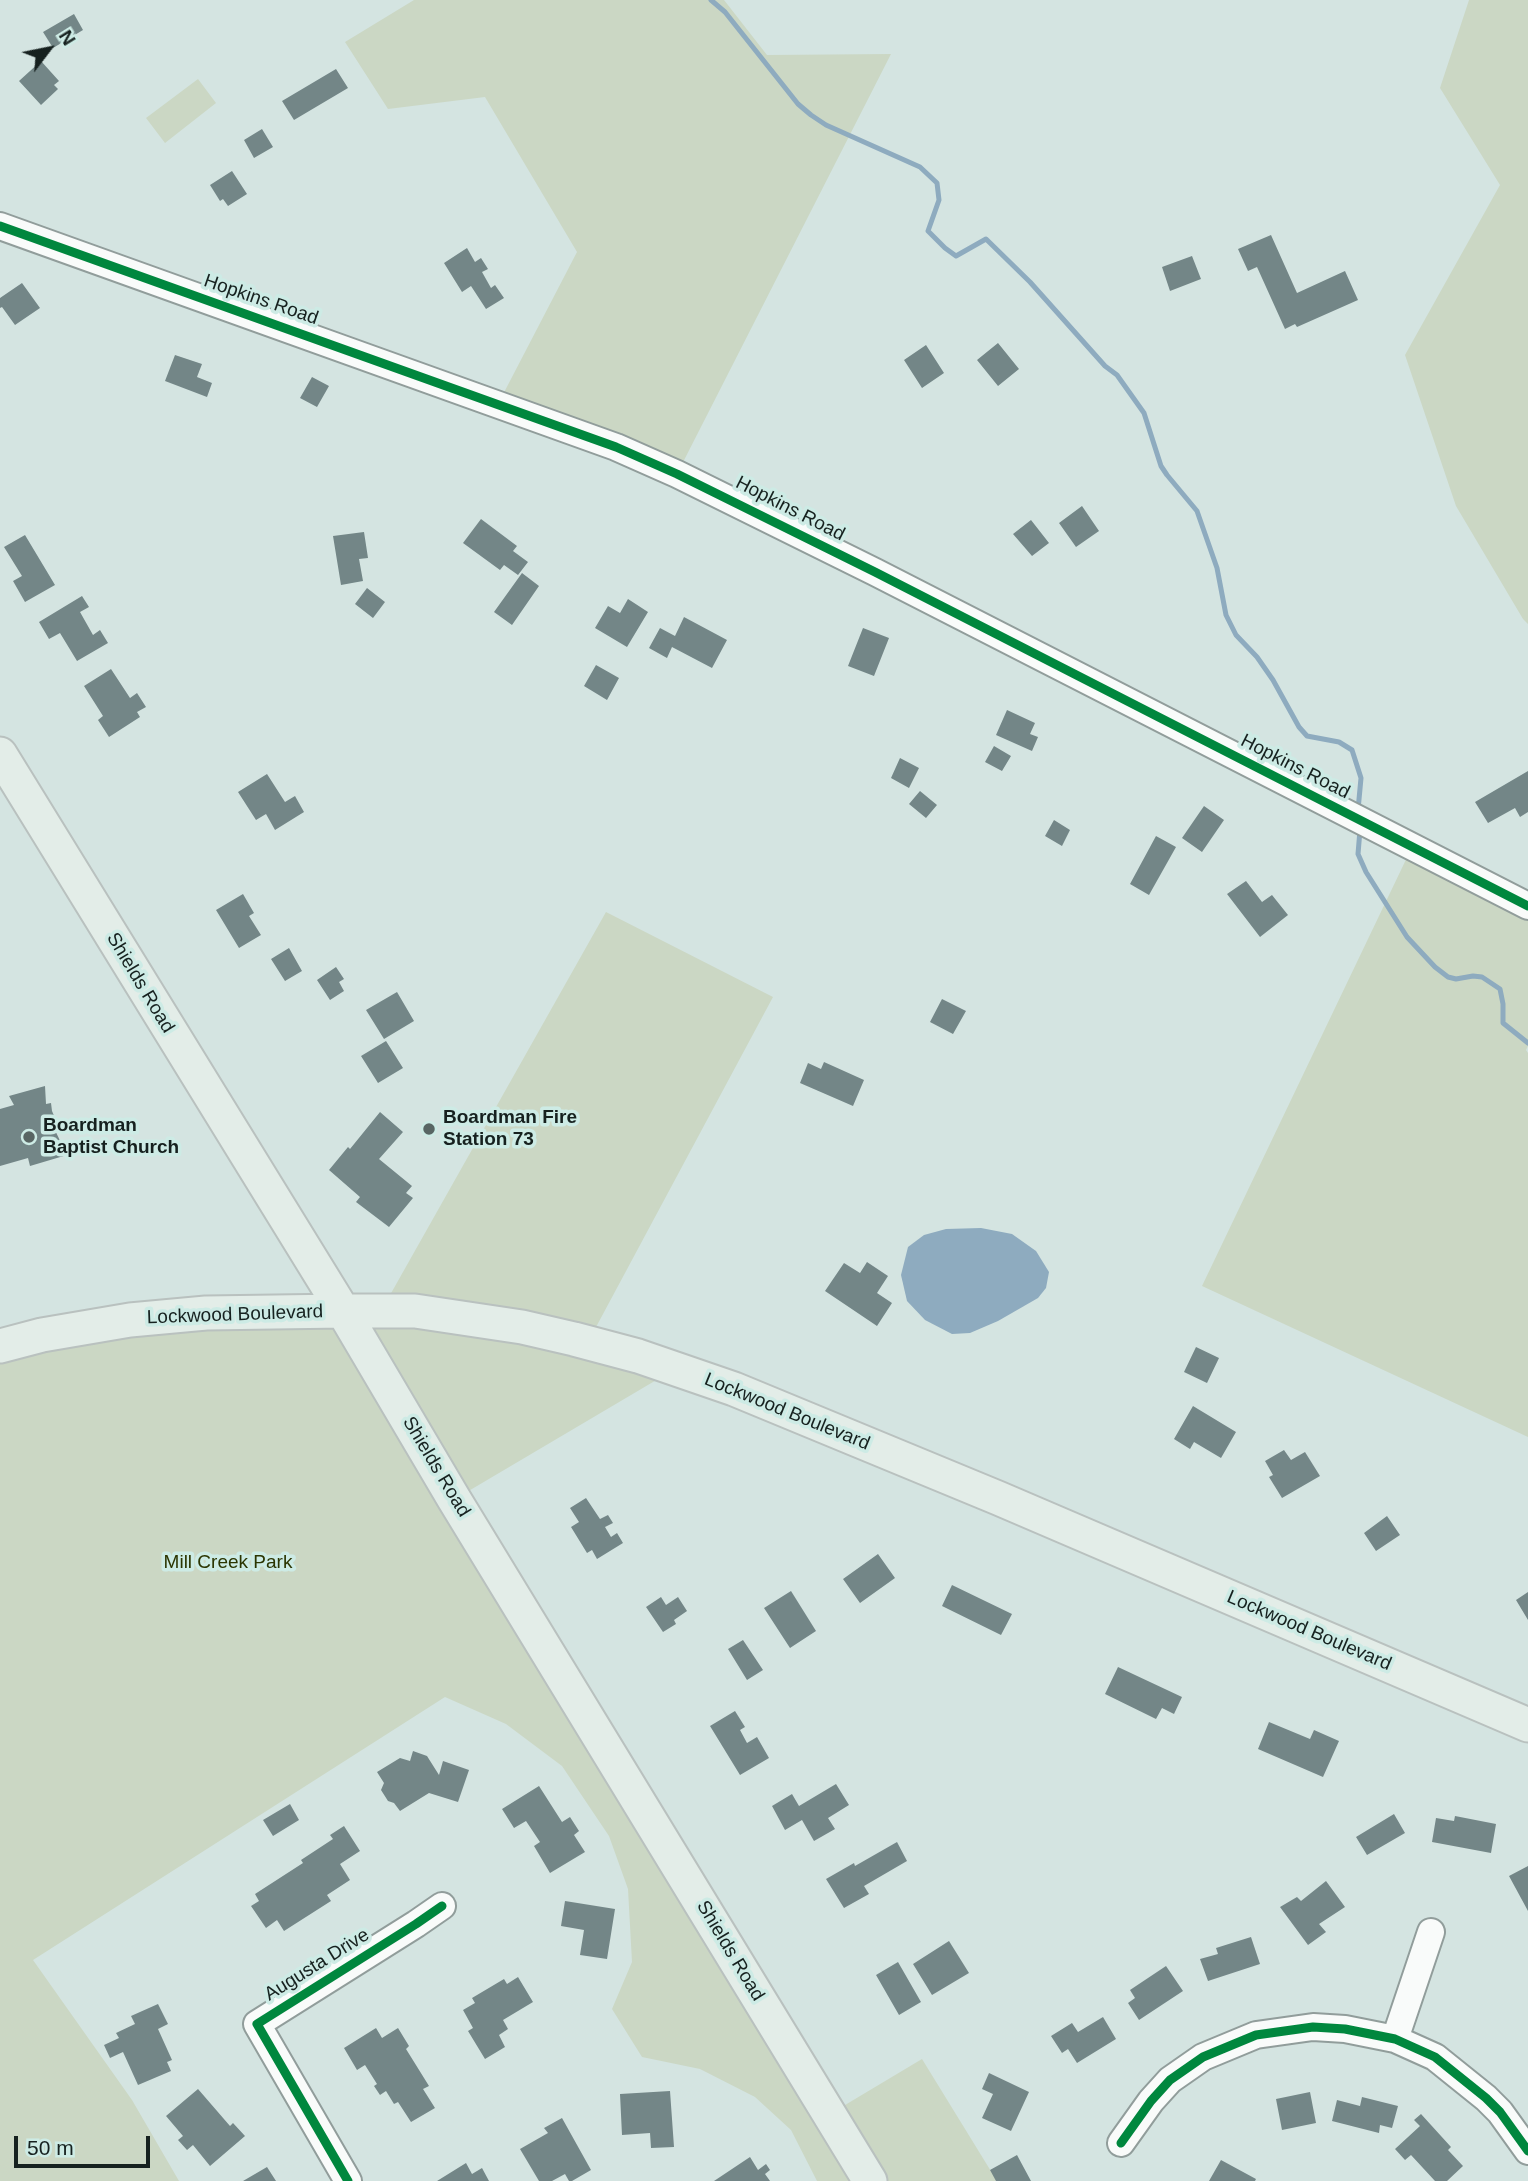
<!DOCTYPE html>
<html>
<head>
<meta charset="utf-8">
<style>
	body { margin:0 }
	#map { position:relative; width:1528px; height:2181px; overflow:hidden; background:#d4e4e1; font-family:Arial,sans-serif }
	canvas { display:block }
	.north { position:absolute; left:14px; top:14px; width:70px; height:70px; -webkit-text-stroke:5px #cdebe5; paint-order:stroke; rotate:58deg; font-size:19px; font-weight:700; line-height:28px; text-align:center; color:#16211f }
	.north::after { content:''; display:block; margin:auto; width:24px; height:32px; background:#16211f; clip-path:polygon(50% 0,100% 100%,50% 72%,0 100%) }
	.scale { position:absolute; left:14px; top:2136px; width:136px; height:32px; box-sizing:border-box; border:4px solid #16211f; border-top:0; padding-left:9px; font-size:21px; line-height:24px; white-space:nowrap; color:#16211f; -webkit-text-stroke:5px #cdebe5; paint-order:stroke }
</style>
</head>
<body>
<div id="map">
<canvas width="1528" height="2181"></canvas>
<div class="north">N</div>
<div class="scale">50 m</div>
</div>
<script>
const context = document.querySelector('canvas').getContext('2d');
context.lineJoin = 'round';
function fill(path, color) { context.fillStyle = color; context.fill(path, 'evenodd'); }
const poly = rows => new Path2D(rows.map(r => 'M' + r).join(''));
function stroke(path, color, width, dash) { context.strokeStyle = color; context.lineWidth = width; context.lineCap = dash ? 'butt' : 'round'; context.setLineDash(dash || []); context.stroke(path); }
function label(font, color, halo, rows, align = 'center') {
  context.font = font + ' Arial,sans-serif'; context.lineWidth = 7; context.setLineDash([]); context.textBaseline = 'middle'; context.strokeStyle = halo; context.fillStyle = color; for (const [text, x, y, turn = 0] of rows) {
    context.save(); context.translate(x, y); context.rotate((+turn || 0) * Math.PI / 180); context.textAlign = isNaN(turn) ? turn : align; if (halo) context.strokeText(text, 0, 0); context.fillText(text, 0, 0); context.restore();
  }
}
const green = poly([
	[414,0,724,0,767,55,891,54,677,474,498,404,577,252,485,97,388,109,345,42],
	[1469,0,1528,0,1528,624,1523,619,1456,506,1405,355,1500,185,1440,88],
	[198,79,216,103,165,143,146,118],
	[1412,847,1528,906,1528,1046,1526,1050,1528,1053,1528,1437,1202,1286],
	[606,912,773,997,588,1342,675,1369,455,1499,830,2114,922,2059,997,2181,817,2181,791,2130,755,2097,700,2069,642,2057,612,2009,632,1962,628,1889,609,1836,562,1766,506,1724,445,1697,33,1960,132,2100,179,2181,0,2181,0,1346,381,1311]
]);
const water = poly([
	[981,1228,1012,1234,1036,1251,1049,1272,1046,1288,1038,1298,998,1321,970,1333,952,1334,925,1320,907,1301,901,1275,908,1247,924,1235,946,1229]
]);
const stream = poly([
	[711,0,725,12,798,104,811,115,826,125,920,167,937,183,939,200,928,231,945,248,956,256,986,239,1030,282,1105,366,1117,375,1144,413,1161,466,1167,475,1197,511,1217,568,1226,615,1236,635,1257,657,1273,680,1299,727,1307,736,1339,742,1352,750,1361,778,1358,810],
	[1360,830,1358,854,1366,872,1407,937,1435,967,1448,977,1456,979,1473,976,1482,977,1500,989,1503,1004,1503,1023,1528,1043]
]);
const building = poly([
	[74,14,83,30,53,48,43,32],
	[41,61,59,81,54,85,58,89,41,105,19,81],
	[336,69,348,88,294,120,282,101],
	[262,129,273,147,254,158,244,140],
	[232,171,247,194,228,206,223,199,220,201,210,185],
	[1271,235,1297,293,1345,271,1358,300,1297,327,1295,324,1285,329,1257,267,1248,271,1238,249],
	[467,248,475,262,481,258,488,269,482,272,491,288,495,285,504,298,486,309,471,286,462,292,444,263],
	[1192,256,1201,279,1170,291,1162,267],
	[22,283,40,308,15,325,2,307,0,308,0,298],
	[998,343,1019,369,998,386,977,360],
	[926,345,944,373,922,388,904,360],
	[175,355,202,364,197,377,212,383,207,397,165,381],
	[312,377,329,386,317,407,300,398],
	[1082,506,1099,531,1076,547,1059,523],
	[481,519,517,546,513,551,528,562,518,575,504,565,500,570,463,543],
	[1031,520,1049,543,1032,556,1013,534],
	[364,532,368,558,359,559,363,581,341,585,333,536],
	[25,535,55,585,25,602,13,581,22,576,4,547],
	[522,573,539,586,512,625,494,612],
	[367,588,385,602,373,618,355,604],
	[82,596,89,607,80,612,93,635,100,630,108,643,77,661,60,633,49,639,39,622],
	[628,599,648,612,627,647,595,628,608,606,620,613],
	[684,617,727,640,712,668,672,647,667,658,649,648,660,628,675,636],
	[863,628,889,638,874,676,848,666],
	[596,665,619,678,607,700,584,686],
	[111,669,130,698,137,693,146,707,137,712,140,717,109,737,98,720,103,716,84,686],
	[1007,710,1035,723,1030,734,1038,737,1032,751,996,735],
	[994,746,1011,756,1002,771,985,762],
	[900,758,919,768,909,788,891,778],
	[1528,771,1528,812,1520,817,1515,808,1488,823,1475,802],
	[267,774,285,802,295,796,304,812,275,830,266,814,256,820,238,792],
	[920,791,937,805,926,818,909,804],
	[1204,806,1224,820,1202,852,1182,838],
	[1054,820,1070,830,1062,846,1045,836],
	[1156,836,1176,847,1149,895,1130,884],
	[1246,881,1262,902,1272,895,1288,915,1260,937,1227,894],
	[243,894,254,913,249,916,261,935,239,948,216,910],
	[289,948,302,971,285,981,271,959],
	[336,967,344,979,339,982,344,991,330,1000,317,980],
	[397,992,414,1021,384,1039,366,1010],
	[942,999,966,1011,953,1034,930,1022],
	[386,1041,403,1068,378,1083,361,1056],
	[824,1062,864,1080,853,1106,800,1083,808,1063,821,1069],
	[45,1086,46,1104,51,1103,52,1111,55,1118,50,1120,67,1155,30,1166,28,1158,0,1166,0,1109,14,1105,9,1096],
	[380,1112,403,1132,379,1159,412,1186,406,1193,413,1198,389,1227,356,1202,360,1197,329,1170,348,1147,350,1149],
	[867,1262,888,1276,877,1293,892,1303,877,1326,825,1291,844,1263,860,1273],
	[1196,1347,1219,1358,1207,1383,1184,1372],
	[1193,1406,1236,1432,1221,1458,1194,1442,1190,1449,1174,1439],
	[1284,1450,1291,1460,1305,1452,1320,1476,1282,1498,1269,1477,1273,1475,1265,1461],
	[586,1498,600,1519,608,1515,613,1523,605,1527,611,1537,617,1533,623,1543,597,1559,592,1550,587,1553,571,1527,579,1522,570,1508],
	[1387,1516,1400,1535,1376,1551,1364,1533],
	[878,1554,895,1578,860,1603,843,1579],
	[952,1585,1012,1614,1001,1635,942,1606],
	[791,1591,816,1631,790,1648,764,1608],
	[1528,1592,1528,1620,1516,1600],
	[661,1597,666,1605,678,1597,687,1611,674,1620,676,1624,663,1632,646,1607],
	[743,1640,763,1670,747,1680,728,1649],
	[1118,1667,1182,1697,1174,1714,1162,1708,1156,1719,1105,1694],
	[735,1711,745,1727,740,1730,747,1743,757,1737,769,1758,740,1775,710,1726],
	[1269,1722,1310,1739,1314,1730,1339,1741,1323,1777,1258,1749],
	[413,1751,427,1756,439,1775,443,1761,469,1770,458,1802,429,1793,400,1811,394,1803,388,1801,381,1790,384,1783,377,1772,400,1758,410,1761],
	[836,1784,849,1805,828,1818,835,1829,814,1841,802,1820,785,1830,772,1806,792,1794,799,1806],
	[539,1786,562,1822,570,1817,579,1831,574,1835,585,1852,550,1873,534,1846,540,1842,526,1821,514,1828,502,1809],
	[290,1804,299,1820,273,1836,263,1820],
	[1394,1814,1405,1833,1367,1855,1356,1837],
	[1455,1816,1496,1824,1491,1853,1432,1842,1436,1818,1454,1821],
	[344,1826,360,1851,340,1864,350,1880,327,1895,331,1901,284,1931,277,1920,266,1928,251,1906,259,1901,255,1894,303,1863,301,1860,333,1839,330,1835],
	[897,1842,907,1861,864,1886,869,1894,844,1908,826,1879,854,1863,855,1866],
	[1528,1866,1528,1911,1509,1876],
	[1326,1881,1345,1907,1319,1924,1326,1932,1308,1945,1280,1907,1297,1897,1301,1901],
	[565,1901,615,1909,607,1959,580,1955,584,1930,561,1926],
	[1251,1937,1260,1964,1208,1981,1200,1959,1218,1954,1216,1948],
	[949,1941,969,1973,932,1995,913,1964],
	[898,1962,921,2002,899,2015,876,1975],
	[1166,1966,1183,1991,1139,2020,1128,2003,1135,1998,1130,1990],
	[518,1977,533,2002,503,2020,508,2029,499,2035,505,2047,485,2059,468,2031,473,2028,463,2010,475,2003,472,1998,504,1979,507,1984],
	[158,2004,168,2024,158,2029,172,2060,167,2062,171,2071,138,2085,123,2052,110,2058,104,2045,119,2038,116,2033,135,2024,131,2016],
	[1103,2017,1116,2039,1077,2063,1068,2049,1062,2053,1051,2036,1072,2023,1078,2032],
	[376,2028,382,2038,398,2028,409,2046,406,2049,429,2086,423,2089,435,2108,411,2122,398,2102,394,2104,386,2091,380,2095,374,2086,377,2084,365,2065,357,2070,344,2048],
	[989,2073,1029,2092,1011,2131,982,2118,993,2094,982,2089],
	[198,2089,230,2126,233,2123,245,2136,210,2166,193,2145,187,2150,178,2140,183,2136,166,2116],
	[670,2091,674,2147,651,2148,650,2133,622,2135,620,2094],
	[1310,2092,1316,2123,1282,2130,1276,2099],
	[1362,2097,1398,2106,1392,2128,1380,2125,1379,2133,1332,2121,1337,2100,1360,2106],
	[1421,2114,1451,2147,1448,2150,1463,2166,1447,2181,1435,2181,1411,2155,1405,2160,1395,2149,1420,2126,1414,2120],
	[562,2118,591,2170,572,2181,569,2181,565,2174,552,2181,539,2181,520,2149,548,2133,544,2128],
	[1017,2155,1031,2181,996,2181,990,2170],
	[750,2157,758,2170,766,2164,770,2170,765,2174,770,2181,714,2181],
	[1221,2160,1256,2179,1255,2181,1209,2181],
	[466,2163,472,2174,482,2168,489,2181,437,2181],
	[267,2167,276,2181,243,2181]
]);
const minor = poly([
	[0,226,616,447,677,474,875,572,1528,906],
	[1395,2039,1431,1932],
	[1121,2143,1151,2101,1170,2080,1203,2057,1256,2035,1313,2027,1345,2029,1395,2039,1435,2057,1486,2098,1500,2112,1528,2151],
	[348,2181,257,2024,416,1924,442,1906]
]);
const major = poly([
	[0,754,343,1311,454,1499,870,2181],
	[0,1346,42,1335,130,1320,206,1313,343,1311,415,1311,522,1327,574,1339,638,1356,734,1389,998,1498,1528,1725]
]);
const cycleway = poly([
	[0,226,616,447,677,474,875,572,1528,906],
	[1121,2143,1151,2101,1170,2080,1203,2057,1256,2035,1313,2027,1345,2029,1395,2039,1435,2057,1486,2098,1500,2112,1528,2151],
	[348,2181,257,2024,416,1924,442,1906]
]);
const markers = [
	[429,1129,7,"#586563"],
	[29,1137,7,"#586563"]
];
const streetNames = [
	["Hopkins Road",261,300,19],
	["Hopkins Road",790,509,27],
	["Hopkins Road",1295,767,27],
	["Shields Road",140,983,59],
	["Lockwood Boulevard",235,1315,-2],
	["Lockwood Boulevard",787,1412,22],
	["Shields Road",436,1467,59],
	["Lockwood Boulevard",1309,1631,23],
	["Shields Road",730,1951,59],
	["Augusta Drive",317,1965,-32]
];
const poiNames = [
	["Boardman Fire",443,1118],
	["Station 73",443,1140],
	["Boardman",43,1126],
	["Baptist Church",43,1148]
];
const parkNames = [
	["Mill Creek Park",228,1563]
];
fill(green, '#cbd7c4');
fill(water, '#8eabbf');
stroke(stream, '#8eabbf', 5);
fill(building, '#738687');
stroke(minor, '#919d9b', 30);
stroke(major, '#b9c1bf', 37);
stroke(minor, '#f9fbfa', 26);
stroke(major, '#e3ede8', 33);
stroke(cycleway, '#00873e', 9);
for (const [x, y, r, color] of markers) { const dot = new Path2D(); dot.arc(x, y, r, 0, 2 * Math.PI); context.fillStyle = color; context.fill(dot); stroke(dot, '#cdebe5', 2.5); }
label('19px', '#16211f', '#cdebe5', streetNames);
label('bold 19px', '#16211f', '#cdebe5', poiNames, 'left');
label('19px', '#2b3502', '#cdebe5', parkNames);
</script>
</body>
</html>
